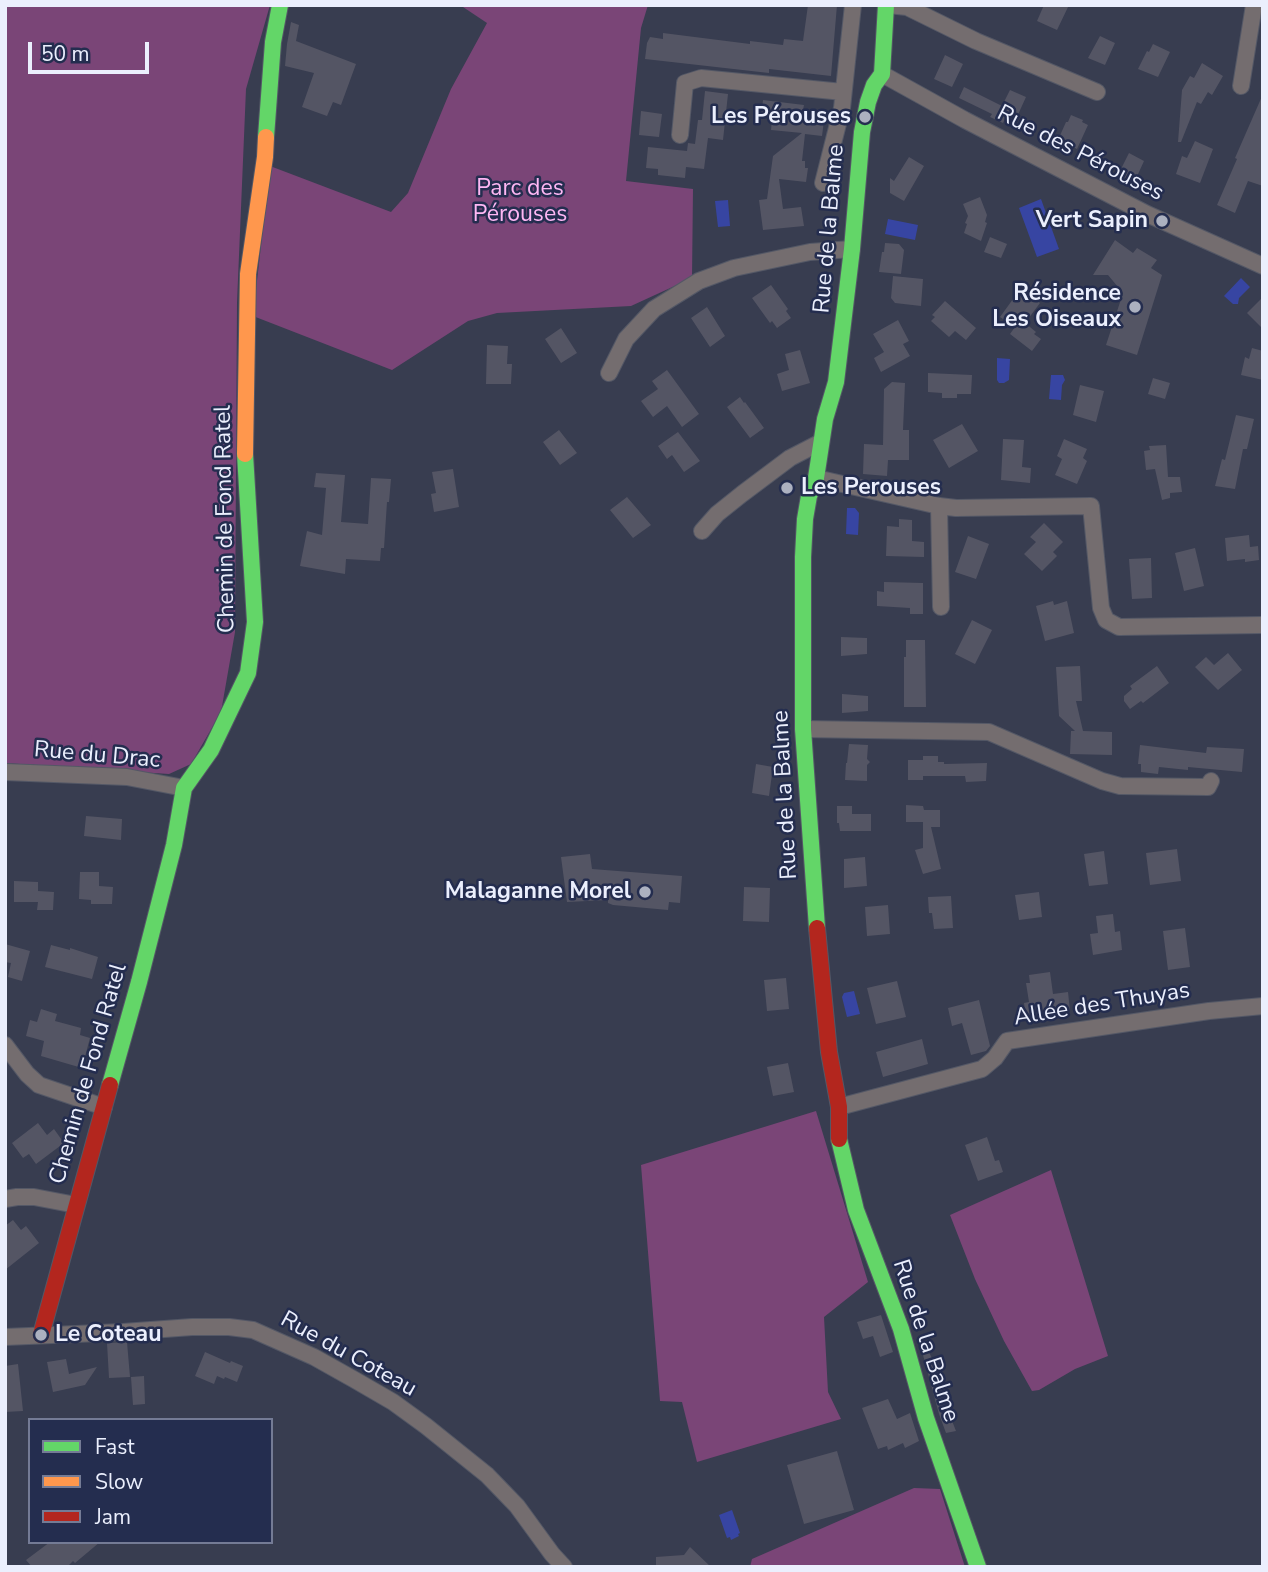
<!DOCTYPE html>
<html>
<head>
<meta charset="utf-8">
<style>
	body { margin:0 }
	#map { position:relative; width:1268px; height:1572px; overflow:hidden; background:#383d50; font-family:"Nunito Sans",sans-serif }
	canvas { display:block }
	.frame { position:absolute; inset:0; border:7px solid #ebeffd; pointer-events:none }
	.legend { position:absolute; left:28px; top:1418px; width:245px; height:126px; box-sizing:border-box; background:#242d4f; border:2px solid #747b95; margin:0; padding:9px 12px; list-style:none; font-size:21px; color:#ebeffd }
	.legend li { display:flex; align-items:center; gap:14px; height:35px }
	.legend b { width:35px; border:2px solid #747b95 }
	.scale { position:absolute; left:28px; top:42px; width:121px; height:32px; box-sizing:border-box; border:4px solid #ebeffd; border-top:0; padding-left:9px; font-size:21px; line-height:24px; white-space:nowrap; color:#ebeffd; -webkit-text-stroke:5px #242d4f; paint-order:stroke }
</style>
</head>
<body>
<div id="map">
<canvas width="1268" height="1572"></canvas>
<div class="frame"></div>
<ul class="legend">
<li><b style="height:9px;background:#63d668"></b>Fast</li>
<li><b style="height:9px;background:#ff974d"></b>Slow</li>
<li><b style="height:9px;background:#b3261e"></b>Jam</li>
</ul>
<div class="scale">50 m</div>
</div>
<script>
const context = document.querySelector('canvas').getContext('2d');
context.lineJoin = 'round';
function fill(path, color) { context.fillStyle = color; context.fill(path, 'evenodd'); }
const poly = rows => new Path2D(rows.map(r => 'M' + r).join(''));
function stroke(path, color, width, dash) { context.strokeStyle = color; context.lineWidth = width; context.lineCap = dash ? 'butt' : 'round'; context.setLineDash(dash || []); context.stroke(path); }
function label(font, color, halo, rows, align = 'center') {
  context.font = font + ' "Nunito Sans",sans-serif'; context.lineWidth = 5; context.setLineDash([]); context.textBaseline = 'middle'; context.strokeStyle = halo; context.fillStyle = color; for (const [text, x, y, turn = 0] of rows) {
    context.save(); context.translate(x, y); context.rotate((+turn || 0) * Math.PI / 180); context.textAlign = isNaN(turn) ? turn : align; if (halo) context.strokeText(text, 0, 0); context.fillText(text, 0, 0); context.restore();
  }
}
const green = poly([
	[5,5,270,5,246,89,237,303,235,632,221,712,191,764,169,774,5,763],
	[460,5,648,5,641,28,626,181,693,189,692,278,631,306,497,313,468,321,392,370,253,316,270,166,391,212,408,193,451,89,487,23],
	[816,1111,868,1282,824,1317,828,1392,841,1419,697,1462,682,1402,660,1401,641,1165],
	[1051,1170,1108,1356,1075,1369,1039,1390,1032,1391,1004,1341,975,1279,950,1215],
	[914,1488,940,1489,965,1567,750,1567,752,1559]
]);
const water = poly([
	[1041,199,1059,249,1037,257,1019,208],
	[728,200,730,226,718,227,715,201],
	[888,219,918,225,915,240,885,234],
	[1241,278,1250,287,1239,298,1238,304,1233,304,1224,296],
	[997,358,1010,359,1009,380,1004,383,999,383,997,380],
	[1051,375,1063,375,1065,380,1062,385,1061,400,1049,399],
	[847,508,855,508,859,513,858,535,846,534],
	[854,991,860,1014,847,1017,842,997,844,993],
	[732,1510,740,1533,738,1534,739,1536,731,1540,730,1537,727,1538,719,1515]
]);
const building = poly([
	[808,5,837,5,831,76,769,69,769,73,645,59,647,43,650,37,663,39,663,33,750,44,750,41,783,45,784,39,803,41],
	[1044,5,1069,5,1057,30,1037,21],
	[291,22,299,25,296,41,356,64,341,105,333,102,327,116,302,107,314,73,285,66,287,44],
	[1100,36,1115,43,1105,65,1088,58],
	[1153,44,1170,52,1158,77,1138,69,1147,51,1149,52],
	[945,55,963,64,952,87,934,79],
	[1202,63,1223,76,1212,95,1208,92,1201,104,1197,102,1181,142,1178,142,1182,90,1190,76,1194,78],
	[964,87,1002,106,1010,90,1026,97,1016,119,1007,114,1003,123,990,117,992,114,959,98],
	[705,91,728,94,723,140,708,138,704,169,686,167,685,178,658,175,658,169,646,168,648,147,687,151,688,143,695,144,698,120,702,120],
	[1263,94,1263,186,1248,181,1235,213,1217,205,1237,159,1235,158],
	[763,100,804,105,803,110,825,113,822,136,805,134,802,161,805,161,805,168,808,168,806,182,779,179,783,209,801,207,804,226,763,230,759,200,767,199,773,156,802,133,771,130,772,119,761,117],
	[641,111,662,114,659,137,639,135],
	[1071,115,1083,120,1082,122,1088,125,1077,149,1058,140,1066,122,1068,122],
	[1195,141,1213,149,1200,183,1176,174,1182,156,1187,158],
	[1129,153,1144,161,1134,183,1118,175],
	[909,157,924,166,904,201,890,193,890,178,894,181],
	[980,197,987,215,985,222,987,223,981,241,964,233,967,224,965,223,968,216,963,204],
	[990,237,1007,244,1001,258,984,252],
	[1115,240,1133,253,1137,248,1157,260,1151,268,1162,275,1137,355,1106,345,1123,293,1108,275,1093,275],
	[885,243,899,244,904,250,901,274,879,272,882,252,884,252],
	[893,276,923,279,921,306,895,303,891,298],
	[771,285,788,309,786,311,791,318,777,328,772,321,770,323,752,298],
	[1021,288,1040,303,1025,323,1036,332,1034,334,1041,339,1032,351,1010,334,1015,327,1000,317],
	[1263,297,1263,329,1247,313],
	[945,301,976,328,966,340,955,331,949,337,931,321,935,317,932,315],
	[707,307,725,336,710,347,691,318],
	[898,320,909,341,903,344,910,356,881,372,874,358,884,352,873,334],
	[561,328,577,353,561,363,545,339],
	[487,345,508,346,507,364,512,364,511,384,486,384],
	[1252,348,1263,351,1263,380,1241,375,1245,357,1249,359],
	[800,350,810,383,782,391,777,374,789,370,785,354],
	[667,370,699,414,682,427,667,406,653,417,641,401,658,389,652,381],
	[928,373,972,375,971,394,957,394,957,398,942,398,942,393,928,392],
	[1153,378,1170,383,1165,399,1148,394],
	[892,382,905,383,903,430,909,430,909,460,888,460,887,476,863,474,864,444,883,445,884,389],
	[1080,385,1104,391,1096,422,1073,415],
	[740,397,744,403,745,402,764,428,750,438,727,407],
	[1236,415,1254,419,1247,449,1243,449,1235,489,1215,486,1222,459,1225,460],
	[962,424,978,451,949,468,933,440],
	[559,430,577,453,560,465,543,442],
	[678,432,700,461,684,472,672,455,667,459,658,446],
	[1003,439,1024,440,1022,467,1031,468,1030,483,1001,480],
	[1064,439,1087,449,1083,458,1087,461,1077,484,1055,475,1062,459,1057,456],
	[1166,445,1168,477,1180,477,1182,492,1170,493,1170,498,1162,500,1155,469,1146,470,1144,451,1150,450,1149,446],
	[453,469,459,507,434,512,431,494,436,493,432,472],
	[316,473,345,475,341,522,368,524,371,478,391,479,389,502,387,502,384,548,381,548,380,561,346,559,345,574,300,566,307,531,322,535,326,488,314,487],
	[627,497,651,525,633,538,610,510],
	[899,519,912,520,912,541,924,542,924,557,886,556,887,526,899,527],
	[1044,523,1063,542,1053,552,1057,556,1042,571,1024,554,1036,542,1030,537],
	[1249,535,1250,547,1258,546,1259,560,1245,562,1245,559,1227,561,1225,538],
	[968,536,989,544,976,579,955,572],
	[1195,548,1204,586,1184,591,1175,553],
	[1151,558,1152,598,1132,599,1129,559],
	[884,582,923,583,923,614,910,614,910,608,877,606,877,591,884,592],
	[1053,601,1054,605,1067,601,1074,633,1045,641,1036,606],
	[972,620,992,630,975,664,955,654],
	[841,637,867,638,867,654,841,656],
	[906,640,925,640,926,707,904,707,904,657,906,657],
	[1228,653,1242,670,1218,690,1195,667,1206,657,1214,665],
	[1080,666,1082,701,1076,701,1083,731,1112,732,1112,755,1070,754,1071,731,1075,731,1059,716,1056,667],
	[1157,666,1169,683,1143,703,1141,701,1130,709,1124,701,1124,696,1132,689,1130,686],
	[842,694,868,696,868,711,842,713],
	[849,744,868,745,867,759,870,762,867,765,867,781,845,780,846,763,847,763],
	[1140,745,1206,753,1207,747,1244,749,1242,772,1188,767,1188,770,1159,767,1158,774,1141,772,1141,764,1138,764],
	[923,756,938,756,938,762,944,762,944,764,987,763,986,781,966,782,965,776,923,776,923,780,908,780,908,760,923,760],
	[756,764,773,767,769,796,752,793],
	[906,805,923,806,924,810,940,810,940,827,931,827,941,869,923,874,915,850,923,848,923,822,906,822],
	[837,806,852,806,852,814,871,814,871,831,840,831,839,823,837,823],
	[86,816,122,819,121,840,84,836],
	[1177,849,1181,881,1150,885,1146,853],
	[1104,851,1108,884,1089,886,1084,854],
	[590,854,592,869,682,876,680,903,669,902,668,910,613,905,608,903,608,900,567,902,561,857],
	[865,857,867,886,844,888,844,859],
	[80,872,99,872,99,886,113,887,112,904,91,904,91,900,79,899],
	[14,881,38,882,38,897,38,891,54,892,53,910,37,910,38,902,14,902],
	[744,887,770,888,769,922,743,921],
	[1039,892,1042,917,1019,920,1015,895],
	[951,896,953,928,934,929,932,913,929,913,928,897],
	[888,905,890,934,867,936,865,907],
	[1113,914,1115,932,1120,931,1122,950,1093,955,1090,934,1098,933,1096,916],
	[1185,928,1190,967,1168,970,1163,931],
	[5,944,30,951,22,981,8,977,11,963,5,962],
	[51,945,70,950,70,948,98,957,92,979,45,967],
	[1050,972,1053,994,1068,992,1070,1011,1026,1017,1024,1003,1029,1002,1026,983,1030,983,1029,975],
	[786,978,789,1009,767,1011,764,980],
	[897,981,906,1017,876,1024,867,988],
	[979,1000,990,1046,986,1051,971,1055,962,1023,952,1026,948,1008],
	[41,1009,57,1014,55,1021,81,1028,80,1035,90,1038,82,1068,41,1056,44,1041,26,1036,30,1020,37,1022],
	[922,1039,928,1064,883,1077,876,1052],
	[788,1063,794,1092,773,1096,767,1067],
	[38,1123,47,1135,54,1129,64,1143,36,1164,29,1154,23,1158,12,1143],
	[987,1137,995,1161,999,1160,1003,1172,978,1181,965,1145],
	[13,1220,21,1230,26,1226,39,1243,5,1270,5,1226],
	[881,1315,893,1352,880,1357,873,1336,863,1339,857,1322],
	[127,1342,130,1377,109,1378,107,1343],
	[205,1352,230,1363,231,1361,243,1366,237,1382,225,1377,224,1379,217,1376,214,1384,195,1376],
	[929,1352,951,1400,945,1403,956,1431,946,1433,939,1414,923,1355],
	[66,1359,69,1374,97,1367,85,1385,53,1392,47,1362],
	[18,1364,23,1411,5,1412,5,1366],
	[144,1376,145,1404,133,1405,131,1377],
	[888,1399,897,1419,910,1413,919,1441,905,1448,903,1443,888,1450,887,1446,878,1449,862,1408],
	[837,1451,854,1510,804,1524,787,1465],
	[50,1542,100,1542,75,1563,73,1561,67,1567,32,1567,26,1560],
	[690,1547,711,1567,656,1567,656,1557,684,1555]
]);
const street = poly([
	[888,5,907,7,976,41,1097,92],
	[882,74,965,120,1147,214,1263,266],
	[1241,86,1254,5],
	[680,135,685,83,701,78,843,92],
	[823,183,842,108,853,5],
	[609,373,626,339,654,309,699,281,734,268,810,252,852,249],
	[816,478,939,506,956,508,1091,506,1101,608,1106,620,1119,627,1263,625],
	[939,506,941,607],
	[702,531,717,514,742,494,790,458,821,442],
	[803,729,989,732,1102,781,1120,786,1208,787,1211,781],
	[5,772,127,777,184,788],
	[5,1045,27,1074,39,1085,104,1107],
	[839,1107,982,1069,995,1058,1007,1041,1209,1011,1263,1006],
	[5,1199,17,1197,34,1197,76,1205],
	[5,1337,123,1332,192,1327,229,1327,253,1330,314,1357,355,1380,393,1402,426,1426,487,1475,517,1506,552,1554,564,1567]
]);
const fast = poly([
	[266,137,273,42,280,5],
	[817,928,803,729,803,557,805,519,809,496,816,478,825,419,836,382,852,249,862,132,868,102,874,85,882,74,886,5],
	[110,1085,139,982,174,845,184,788,211,750,248,673,255,622,245,454],
	[839,1139,856,1210,901,1329,926,1418,978,1567]
]);
const slow = poly([
	[245,454,248,274,265,157,266,137]
]);
const jam = poly([
	[817,928,829,1052,839,1107,839,1139],
	[41,1335,110,1085]
]);
const markers = [
	[865,117,7,"#acb1c0"],
	[1162,221,7,"#acb1c0"],
	[1135,307,7,"#acb1c0"],
	[787,488,7,"#acb1c0"],
	[645,892,7,"#acb1c0"],
	[41,1335,7,"#acb1c0"]
];
const poiNames = [
	["Les Pérouses",851,117],
	["Vert Sapin",1148,221],
	["Résidence",1121,294],
	["Les Oiseaux",1121,320],
	["Les Perouses",801,488,"left"],
	["Malaganne Morel",631,892],
	["Le Coteau",55,1335,"left"]
];
const streetNames = [
	["Rue des Pérouses",1080,154,27],
	["Rue de la Balme",830,229,-85],
	["Chemin de Fond Ratel",226,519,-91],
	["Rue du Drac",97,756,5],
	["Rue de la Balme",786,795,-93],
	["Allée des Thuyas",1102,1005,-9],
	["Chemin de Fond Ratel",89,1074,-74],
	["Rue de la Balme",925,1341,72],
	["Rue du Coteau",348,1355,29]
];
const parkNames = [
	["Parc des",520,189],
	["Pérouses",520,215]
];
fill(green, '#7a4577');
fill(water, '#3745a2');
fill(building, '#545564');
stroke(street, '#545866', 18);
stroke(fast, '#545866', 18);
stroke(slow, '#545866', 18);
stroke(jam, '#545866', 18);
stroke(street, '#746d6f', 16);
stroke(fast, '#63d668', 16);
stroke(slow, '#ff974d', 16);
stroke(jam, '#b3261e', 16);
for (const [x, y, r, color] of markers) { const dot = new Path2D(); dot.arc(x, y, r, 0, 2 * Math.PI); context.fillStyle = color; context.fill(dot); stroke(dot, '#242d4f', 2.5); }
label('bold 23px', '#ebeffd', '#242d4f', poiNames, 'right');
label('23px', '#ebeffd', '#242d4f', streetNames);
label('23px', '#feb7f4', '#242d4f', parkNames);
</script>
</body>
</html>
